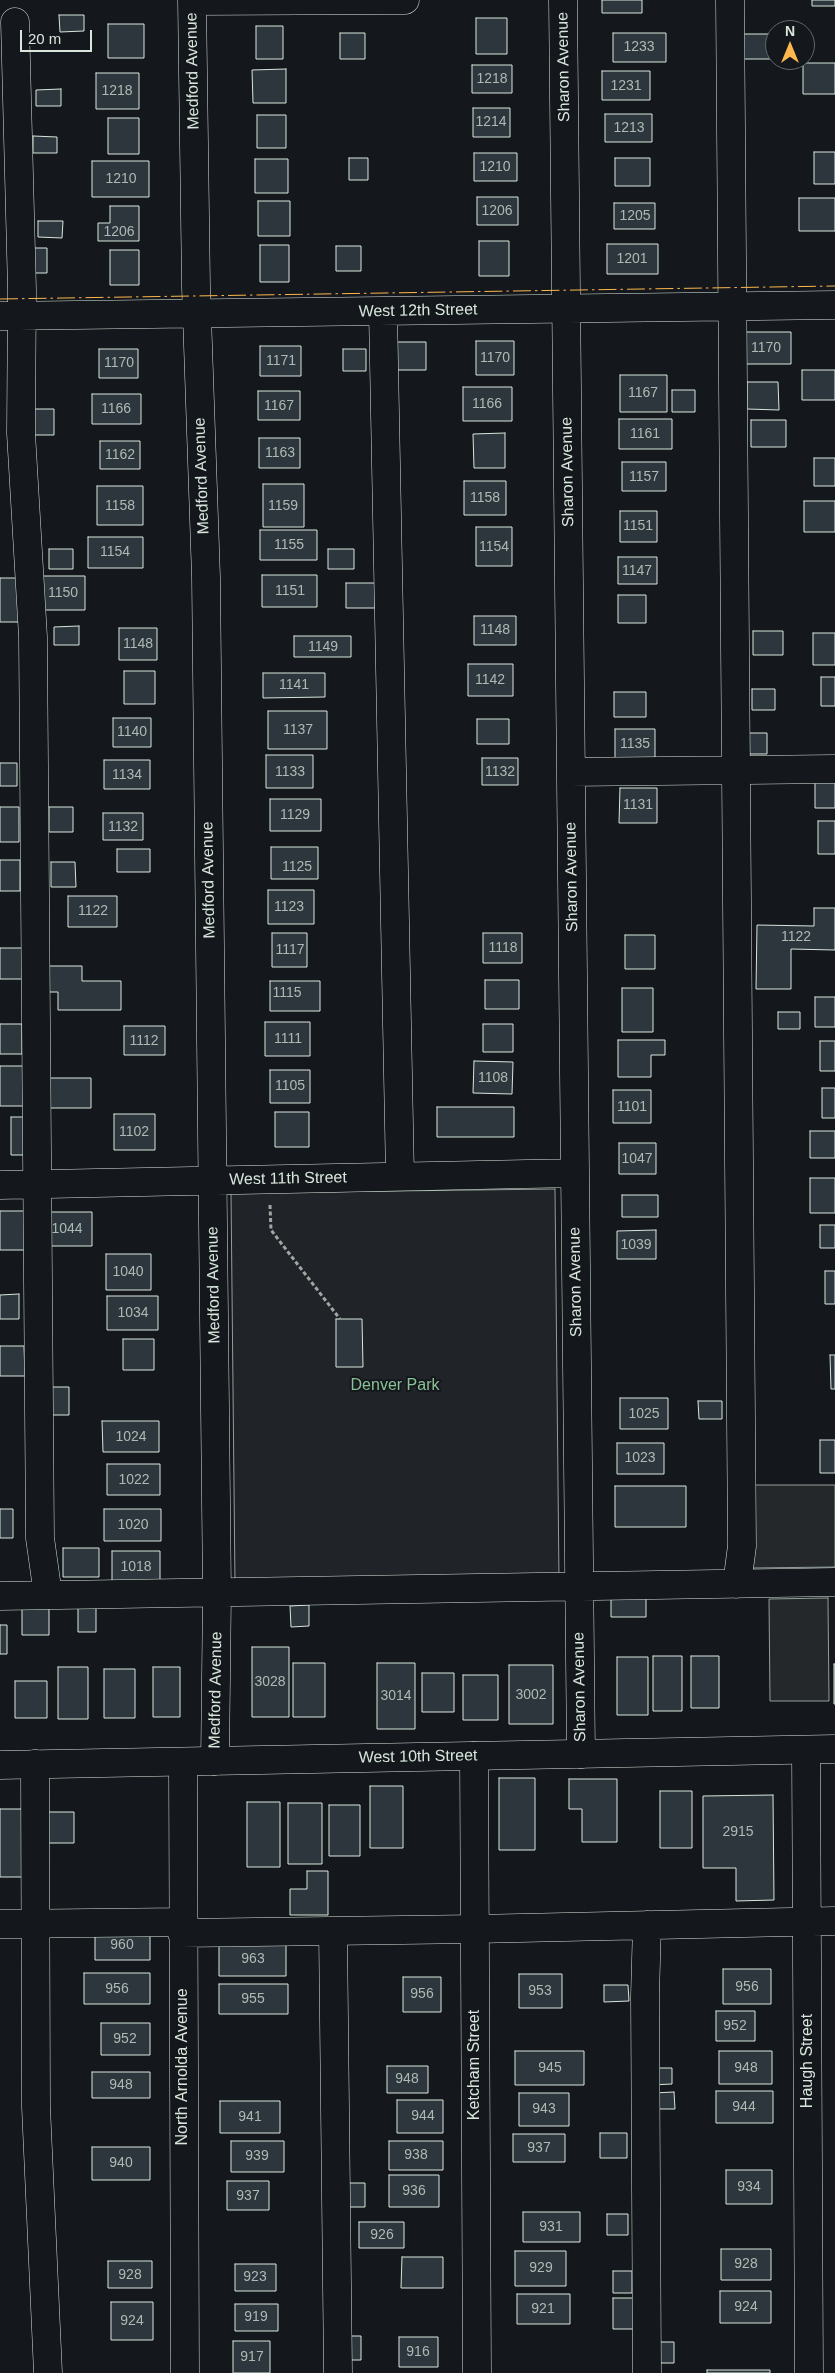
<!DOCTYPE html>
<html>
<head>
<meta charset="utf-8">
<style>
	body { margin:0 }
	#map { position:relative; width:835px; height:2373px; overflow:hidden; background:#14181c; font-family:Helvetica,sans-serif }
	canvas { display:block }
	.north { position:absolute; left:765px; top:20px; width:50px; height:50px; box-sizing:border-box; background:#14181c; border:1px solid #626a69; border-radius:50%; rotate:0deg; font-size:14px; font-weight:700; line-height:20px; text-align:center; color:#d8e6dc }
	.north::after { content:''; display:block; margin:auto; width:18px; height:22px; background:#ffb74d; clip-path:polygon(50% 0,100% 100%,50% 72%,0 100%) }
	.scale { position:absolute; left:20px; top:30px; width:72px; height:22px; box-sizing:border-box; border:2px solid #d8e6dc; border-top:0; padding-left:6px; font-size:15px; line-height:18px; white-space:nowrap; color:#d8e6dc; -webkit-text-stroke:4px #14181c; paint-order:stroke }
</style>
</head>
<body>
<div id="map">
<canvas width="835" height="2373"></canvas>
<div class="north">N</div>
<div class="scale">20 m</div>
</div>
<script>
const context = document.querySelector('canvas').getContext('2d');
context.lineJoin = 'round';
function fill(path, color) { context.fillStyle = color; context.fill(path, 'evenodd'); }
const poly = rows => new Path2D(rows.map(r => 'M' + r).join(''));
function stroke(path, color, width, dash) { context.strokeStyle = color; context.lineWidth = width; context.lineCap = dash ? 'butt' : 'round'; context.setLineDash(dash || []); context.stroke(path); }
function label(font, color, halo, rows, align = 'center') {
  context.font = font + ' Helvetica,sans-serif'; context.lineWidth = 4; context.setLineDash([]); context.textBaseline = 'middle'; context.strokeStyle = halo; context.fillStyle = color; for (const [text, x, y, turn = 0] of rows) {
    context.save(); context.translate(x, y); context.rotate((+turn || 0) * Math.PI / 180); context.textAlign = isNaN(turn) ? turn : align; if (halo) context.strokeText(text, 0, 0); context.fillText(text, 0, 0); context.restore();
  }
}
const green = poly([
	[555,1189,559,1580,235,1584,231,1193,555,1189]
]);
const parking = poly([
	[751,1485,835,1485,835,1567,752,1568,751,1485],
	[828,1598,829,1701,770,1701,769,1599,828,1598]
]);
const building = poly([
	[602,0,642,0,642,13,602,13,602,0],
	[812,0,835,0,835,6,812,6,812,0],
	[59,15,84,15,84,31,60,32,59,15],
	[476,18,507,18,507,54,476,54,476,18],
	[108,24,144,24,144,58,108,58,108,24],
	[256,26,283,26,283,59,256,59,256,26],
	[340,33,365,33,365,59,340,59,340,33],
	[613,33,666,33,666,62,613,62,613,33],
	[743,34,775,34,775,59,743,59,743,34],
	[803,63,835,63,835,94,803,94,803,63],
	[472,65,512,65,512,93,472,93,472,65],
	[286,69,286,103,253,103,252,70,286,69],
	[602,71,650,71,650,100,602,100,602,71],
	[96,73,139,73,139,109,96,109,96,73],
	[61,89,61,106,36,106,36,90,61,89],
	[473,108,510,108,510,137,473,137,473,108],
	[605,114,652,114,652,142,605,142,605,114],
	[257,115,286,115,286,148,257,148,257,115],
	[108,118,139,118,139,154,108,154,108,118],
	[33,136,57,137,57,153,33,153,33,136],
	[814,152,835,152,835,184,814,184,814,152],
	[474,153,517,153,517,181,474,181,474,153],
	[349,158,368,158,368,180,349,180,349,158],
	[615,158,650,158,650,186,615,186,615,158],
	[255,159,288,159,288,193,255,193,255,159],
	[92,161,149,161,149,197,92,197,92,161],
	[477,197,518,197,518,225,477,225,477,197],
	[799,198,835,198,835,231,799,231,799,198],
	[258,201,290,201,290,236,258,236,258,201],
	[614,203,655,203,655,229,614,229,614,203],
	[110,206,139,206,139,241,98,241,98,223,110,223,110,206],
	[38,221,63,221,62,238,38,237,38,221],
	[479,241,509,241,509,276,479,276,479,241],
	[607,244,658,244,658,274,607,274,607,244],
	[260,245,289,245,289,282,260,282,260,245],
	[336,246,361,246,361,271,336,271,336,246],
	[29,248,47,248,47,273,29,273,29,248],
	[110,250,139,250,139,285,110,285,110,250],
	[741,332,791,332,791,364,741,364,741,332],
	[476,341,514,341,514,375,476,375,476,341],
	[397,342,426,342,426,370,397,370,397,342],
	[260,346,301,346,301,376,260,376,260,346],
	[99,349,138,349,138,378,99,378,99,349],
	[343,349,366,349,366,371,343,371,343,349],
	[802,370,835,370,835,400,802,400,802,370],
	[620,375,667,375,667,412,620,412,620,375],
	[747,382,778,382,779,410,747,409,747,382],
	[463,387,512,387,512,421,463,421,463,387],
	[672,390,695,390,695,412,672,412,672,390],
	[258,391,300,391,300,420,258,420,258,391],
	[92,394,141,394,141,424,92,424,92,394],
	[29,409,54,409,54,435,29,435,29,409],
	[619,419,672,419,672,449,619,449,619,419],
	[751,420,786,420,786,447,751,447,751,420],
	[505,433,505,468,474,468,473,434,505,433],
	[259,438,300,438,300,468,259,468,259,438],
	[100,441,140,441,140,469,100,469,100,441],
	[814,458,835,458,835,486,814,486,814,458],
	[622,462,666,462,666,491,622,491,622,462],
	[464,481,506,481,506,515,464,515,464,481],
	[263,484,304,484,304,527,263,527,263,484],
	[97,486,143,486,143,525,97,525,97,486],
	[804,501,835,501,835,532,804,532,804,501],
	[620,511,657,511,657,542,620,542,620,511],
	[476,527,512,527,512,566,476,566,476,527],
	[260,530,317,530,317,560,260,560,260,530],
	[88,537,143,537,143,568,88,568,88,537],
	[49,549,73,549,73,569,49,569,49,549],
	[328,549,354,549,354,569,328,569,328,549],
	[618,557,657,557,657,584,618,584,618,557],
	[262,575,317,575,317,607,262,607,262,575],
	[42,576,85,576,85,610,42,610,42,576],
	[0,578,19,578,19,622,0,622,0,578],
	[346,583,375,583,375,608,346,608,346,583],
	[618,595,646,595,646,623,618,623,618,595],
	[474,616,516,616,516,645,474,645,474,616],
	[79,626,79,645,54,645,54,627,79,626],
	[119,628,157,628,157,660,119,660,119,628],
	[753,631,783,631,783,655,753,655,753,631],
	[813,633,835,633,835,665,813,665,813,633],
	[294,636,351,636,351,657,294,657,294,636],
	[468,664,513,664,513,696,468,696,468,664],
	[124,671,155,671,155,704,124,704,124,671],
	[263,673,325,673,325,697,263,698,263,673],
	[821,677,835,677,835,706,821,706,821,677],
	[752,689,775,689,775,710,752,710,752,689],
	[614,692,646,692,646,717,614,717,614,692],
	[268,711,327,711,327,749,268,749,268,711],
	[113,718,151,718,151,747,113,747,113,718],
	[477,719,509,719,509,744,477,744,477,719],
	[615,729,655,729,655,759,615,759,615,729],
	[743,733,767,733,767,754,743,754,743,733],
	[266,755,313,755,313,788,266,788,266,755],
	[482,758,518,758,518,785,482,785,482,758],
	[104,760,150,760,150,789,104,789,104,760],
	[0,763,17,763,17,786,0,786,0,763],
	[815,782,835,782,835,808,815,808,815,782],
	[620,788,657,788,657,823,619,823,620,788],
	[270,799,321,799,321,831,270,831,270,799],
	[0,807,19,807,19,842,0,842,0,807],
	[49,807,73,807,73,832,49,832,49,807],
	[103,813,143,813,143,840,103,840,103,813],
	[818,821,835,821,835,854,818,854,818,821],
	[271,847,318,847,318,879,271,879,271,847],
	[117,849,150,849,150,872,117,872,117,849],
	[0,860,20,860,20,891,0,891,0,860],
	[51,862,75,862,76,887,51,887,51,862],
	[268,890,314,890,314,924,268,924,268,890],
	[68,896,117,896,117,927,68,927,68,896],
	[814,908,835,908,835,950,791,949,791,989,756,989,757,925,814,926,814,908],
	[272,933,307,933,307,967,272,967,272,933],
	[483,933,522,933,522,963,483,963,483,933],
	[625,935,655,935,655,969,625,969,625,935],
	[0,948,23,948,23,979,0,979,0,948],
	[42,966,82,966,82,981,121,981,121,1010,58,1010,58,992,42,992,42,966],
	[485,980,519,980,519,1009,485,1009,485,980],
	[270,981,320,981,320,1011,270,1011,270,981],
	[622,988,653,988,653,1032,622,1032,622,988],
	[815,997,835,997,835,1027,815,1027,815,997],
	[778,1012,800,1012,800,1029,778,1029,778,1012],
	[265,1022,310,1022,310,1056,265,1056,265,1022],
	[0,1024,22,1024,22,1054,0,1054,0,1024],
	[483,1024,513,1024,513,1052,483,1052,483,1024],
	[124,1026,165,1026,165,1055,124,1055,124,1026],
	[618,1040,665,1040,665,1055,651,1055,651,1077,618,1077,618,1040],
	[820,1041,835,1041,835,1071,820,1071,820,1041],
	[474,1061,513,1062,512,1094,473,1093,474,1061],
	[0,1066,23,1066,23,1106,0,1106,0,1066],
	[270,1070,310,1070,310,1103,270,1103,270,1070],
	[50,1078,91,1078,91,1108,50,1108,50,1078],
	[822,1088,835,1088,835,1118,822,1118,822,1088],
	[613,1090,651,1090,651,1123,613,1123,613,1090],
	[437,1107,514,1107,514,1137,437,1137,437,1107],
	[275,1112,309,1112,309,1147,275,1147,275,1112],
	[114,1114,155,1114,155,1150,114,1150,114,1114],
	[11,1117,25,1117,25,1155,11,1155,11,1117],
	[810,1131,835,1131,835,1158,810,1158,810,1131],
	[619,1143,656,1143,656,1174,619,1174,619,1143],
	[810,1178,835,1178,835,1213,810,1213,810,1178],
	[622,1195,658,1195,658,1217,622,1217,622,1195],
	[0,1211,27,1211,27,1250,0,1250,0,1211],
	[42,1212,92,1212,92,1246,42,1246,42,1212],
	[820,1225,835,1225,835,1248,820,1248,820,1225],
	[656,1230,656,1259,617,1259,617,1231,656,1230],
	[106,1254,151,1254,151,1290,106,1290,106,1254],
	[825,1271,835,1271,835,1304,825,1304,825,1271],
	[19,1294,19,1319,0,1319,0,1295,19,1294],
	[107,1296,158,1296,158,1330,107,1330,107,1296],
	[336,1319,362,1319,363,1367,336,1367,336,1319],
	[123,1339,154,1339,154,1370,123,1370,123,1339],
	[0,1346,24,1346,25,1376,0,1376,0,1346],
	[830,1355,835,1355,835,1389,831,1389,830,1355],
	[48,1387,69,1387,69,1415,49,1415,48,1387],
	[620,1398,668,1398,668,1429,620,1429,620,1398],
	[698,1401,722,1401,722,1419,699,1419,698,1401],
	[102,1421,159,1421,159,1452,103,1452,102,1421],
	[820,1440,835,1440,835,1473,820,1473,820,1440],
	[617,1443,664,1443,664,1474,617,1474,617,1443],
	[107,1464,160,1464,160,1495,107,1495,107,1464],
	[615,1486,686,1486,686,1527,615,1527,615,1486],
	[0,1509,13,1509,13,1538,0,1538,0,1509],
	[104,1509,161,1509,161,1541,104,1541,104,1509],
	[63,1548,99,1548,99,1577,63,1577,63,1548],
	[112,1551,160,1551,160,1582,112,1582,112,1551],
	[611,1593,646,1593,646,1617,611,1617,611,1593],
	[309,1605,309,1626,291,1627,290,1606,309,1605],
	[22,1606,49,1606,49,1635,22,1635,22,1606],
	[78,1608,96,1608,96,1632,78,1632,78,1608],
	[0,1625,7,1625,7,1654,0,1654,0,1625],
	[252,1647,289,1647,289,1717,252,1717,252,1647],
	[653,1656,682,1656,682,1711,653,1711,653,1656],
	[691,1656,719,1656,719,1708,691,1708,691,1656],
	[617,1657,648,1657,648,1715,617,1715,617,1657],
	[293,1663,325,1663,325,1717,293,1717,293,1663],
	[377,1663,415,1663,415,1729,377,1729,377,1663],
	[834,1664,835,1664,835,1704,834,1704,834,1664],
	[509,1665,553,1665,553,1724,509,1724,509,1665],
	[58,1667,88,1667,88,1719,58,1719,58,1667],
	[153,1667,180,1667,180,1717,153,1717,153,1667],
	[104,1669,135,1669,135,1718,104,1718,104,1669],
	[422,1673,454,1673,454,1712,422,1712,422,1673],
	[463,1675,498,1675,498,1720,463,1720,463,1675],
	[15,1681,47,1681,47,1718,15,1718,15,1681],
	[499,1778,535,1778,535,1850,499,1850,499,1778],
	[569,1779,617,1779,617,1842,582,1842,582,1809,569,1809,569,1779],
	[370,1786,403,1786,403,1848,370,1848,370,1786],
	[660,1791,692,1791,692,1848,660,1848,660,1791],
	[773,1795,774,1900,736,1901,736,1868,703,1868,703,1796,773,1795],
	[247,1802,280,1802,280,1867,247,1867,247,1802],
	[288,1803,322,1803,322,1864,288,1864,288,1803],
	[329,1805,360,1805,360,1856,329,1856,329,1805],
	[0,1809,22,1809,22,1877,0,1877,0,1809],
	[41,1812,74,1812,74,1843,41,1843,41,1812],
	[307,1871,328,1871,328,1915,290,1915,290,1889,307,1889,307,1871],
	[95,1930,150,1930,150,1960,95,1960,95,1930],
	[219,1943,286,1943,286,1976,219,1976,219,1943],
	[723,1969,771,1969,771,2004,723,2004,723,1969],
	[84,1973,150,1973,150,2004,84,2004,84,1973],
	[519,1974,562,1974,562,2008,519,2008,519,1974],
	[403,1977,441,1977,441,2012,403,2012,403,1977],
	[219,1984,288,1984,288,2014,219,2014,219,1984],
	[604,1985,628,1985,629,2001,604,2002,604,1985],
	[716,2011,755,2011,755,2041,716,2041,716,2011],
	[101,2023,150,2023,150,2055,101,2055,101,2023],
	[515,2051,584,2051,584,2085,515,2085,515,2051],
	[719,2051,772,2051,772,2084,719,2084,719,2051],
	[387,2066,428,2066,428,2093,387,2093,387,2066],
	[651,2068,672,2068,672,2084,651,2085,651,2068],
	[92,2072,150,2072,150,2098,92,2098,92,2072],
	[716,2091,773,2091,773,2123,716,2123,716,2091],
	[674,2092,675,2109,654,2109,653,2093,674,2092],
	[519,2093,569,2093,569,2126,519,2126,519,2093],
	[397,2100,443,2100,443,2133,397,2133,397,2100],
	[220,2101,280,2101,280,2133,220,2133,220,2101],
	[600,2133,627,2133,627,2158,600,2158,600,2133],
	[513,2134,565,2134,565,2162,513,2162,513,2134],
	[231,2141,284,2141,284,2172,231,2172,231,2141],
	[389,2141,443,2141,443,2170,389,2170,389,2141],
	[92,2147,150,2147,150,2180,92,2180,92,2147],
	[726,2170,772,2170,772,2204,726,2204,726,2170],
	[389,2175,439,2175,439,2207,389,2207,389,2175],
	[227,2181,269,2181,269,2210,227,2210,227,2181],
	[344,2183,365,2183,365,2207,344,2207,344,2183],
	[523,2212,580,2212,580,2242,523,2242,523,2212],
	[607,2214,628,2214,628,2235,607,2235,607,2214],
	[359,2222,404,2222,404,2248,359,2248,359,2222],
	[721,2249,771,2249,771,2280,721,2280,721,2249],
	[515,2251,566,2251,566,2286,515,2286,515,2251],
	[402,2257,443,2257,443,2288,401,2288,402,2257],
	[108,2261,152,2261,152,2288,108,2288,108,2261],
	[235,2264,276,2264,276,2291,235,2291,235,2264],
	[613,2271,632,2271,632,2293,613,2293,613,2271],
	[720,2291,771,2291,771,2323,720,2323,720,2291],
	[517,2294,570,2294,570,2324,517,2324,517,2294],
	[613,2298,637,2298,637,2329,613,2329,613,2298],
	[111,2302,153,2302,153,2340,111,2340,111,2302],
	[235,2304,278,2304,278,2331,235,2331,235,2304],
	[345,2336,361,2336,361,2360,345,2360,345,2336],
	[399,2337,438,2337,438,2367,399,2367,399,2337],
	[233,2341,270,2341,270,2373,233,2373,233,2341],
	[654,2342,674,2342,674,2363,653,2363,654,2342],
	[707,2370,770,2370,770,2373,707,2373,707,2370]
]);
const path = poly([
	[270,1205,271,1230,340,1319]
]);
const minor = poly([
	[192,0,196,287,206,577,217,1593,215,1761],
	[563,0,581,1754],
	[730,0,742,1546,737,1584],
	[192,1,405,0],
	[15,22,22,290,21,433,33,637,40,1538,48,1595],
	[383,312,400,1176],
	[0,316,835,305],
	[571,772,835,769],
	[0,1185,575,1173],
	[0,1596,835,1582],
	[806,1750,809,2373],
	[474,1756,477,2373],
	[183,1762,185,2373],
	[35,1764,36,2107,48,2373],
	[0,1924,182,1922],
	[647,1925,645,1996,647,2373],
	[333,1931,338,2373],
	[182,1933,475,1929,835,1921]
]);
const major = poly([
	[0,1765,835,1749]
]);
const power = poly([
	[0,299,835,286]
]);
const numberNames = [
	["1233",639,47],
	["1218",492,79],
	["1231",626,86],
	["1218",117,91],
	["1214",491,122],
	["1213",629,128],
	["1210",495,167],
	["1210",121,179],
	["1206",497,211],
	["1205",635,216],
	["1206",119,232],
	["1201",632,259],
	["1170",766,348],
	["1170",495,358],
	["1171",281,361],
	["1170",119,363],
	["1167",643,393],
	["1166",487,404],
	["1167",279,406],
	["1166",116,409],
	["1161",645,434],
	["1163",280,453],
	["1162",120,455],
	["1157",644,477],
	["1158",485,498],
	["1158",120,506],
	["1159",283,506],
	["1151",638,526],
	["1155",289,545],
	["1154",494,547],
	["1154",115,552],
	["1147",637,571],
	["1151",290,591],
	["1150",63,593],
	["1148",495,630],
	["1148",138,644],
	["1149",323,647],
	["1142",490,680],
	["1141",294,685],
	["1137",298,730],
	["1140",132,732],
	["1135",635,744],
	["1133",290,772],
	["1132",500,772],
	["1134",127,775],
	["1131",638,805],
	["1129",295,815],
	["1132",123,827],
	["1125",297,867],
	["1123",289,907],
	["1122",93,911],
	["1122",796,937],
	["1118",503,948],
	["1117",290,950],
	["1115",287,993],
	["1111",288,1039],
	["1112",144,1041],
	["1108",493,1078],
	["1105",290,1086],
	["1101",632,1107],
	["1102",134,1132],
	["1047",637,1159],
	["1044",67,1229],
	["1039",636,1245],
	["1040",128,1272],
	["1034",133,1313],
	["1025",644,1414],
	["1024",131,1437],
	["1023",640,1458],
	["1022",134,1480],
	["1020",133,1525],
	["1018",136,1567],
	["3028",270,1682],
	["3002",531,1695],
	["3014",396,1696],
	["2915",738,1832],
	["960",122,1945],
	["963",253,1959],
	["956",747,1987],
	["956",117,1989],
	["953",540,1991],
	["956",422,1994],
	["955",253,1999],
	["952",735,2026],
	["952",125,2039],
	["945",550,2068],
	["948",746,2068],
	["948",407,2079],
	["948",121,2085],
	["944",744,2107],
	["943",544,2109],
	["944",423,2116],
	["941",250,2117],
	["937",539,2148],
	["938",416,2155],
	["939",257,2156],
	["940",121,2163],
	["934",749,2187],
	["936",414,2191],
	["937",248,2196],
	["931",551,2227],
	["926",382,2235],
	["928",746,2264],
	["929",541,2268],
	["928",130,2275],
	["923",255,2277],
	["924",746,2307],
	["921",543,2309],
	["919",256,2317],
	["924",132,2321],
	["916",418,2352],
	["917",252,2357]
];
const streetNames = [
	["Sharon Avenue",564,67,-91],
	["Medford Avenue",193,71,-91],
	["West 12th Street",418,311,-1],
	["Sharon Avenue",568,472,-91],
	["Medford Avenue",202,476,-92],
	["Sharon Avenue",572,877,-91],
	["Medford Avenue",209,880,-91],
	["West 11th Street",288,1179,-1],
	["Sharon Avenue",576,1282,-91],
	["Medford Avenue",214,1285,-91],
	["Sharon Avenue",580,1687,-91],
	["Medford Avenue",216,1690,-89],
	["West 10th Street",418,1757,-1],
	["Haugh Street",808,2061,-90],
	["Ketcham Street",475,2065,-90],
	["North Arnolda Avenue",183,2067,-90]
];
const parkNames = [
	["Denver Park",395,1386]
];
fill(green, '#202428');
stroke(green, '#939e99', 1);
fill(parking, '#24282b');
stroke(parking, '#939e99', 1);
fill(building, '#2c363c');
stroke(building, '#d8e6dc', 1);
stroke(minor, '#d8e6dc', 29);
stroke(major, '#d8e6dc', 29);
stroke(path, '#9da8a2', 3, [4, 2.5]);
stroke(minor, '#14181c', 28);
stroke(major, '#14181c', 28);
stroke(power, '#ffb74d', 1, [18, 4, 2.5, 4]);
label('14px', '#adbab4', null, numberNames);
label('16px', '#d8e6dc', '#14181c', streetNames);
label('16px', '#8ac095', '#14181c', parkNames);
</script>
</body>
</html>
